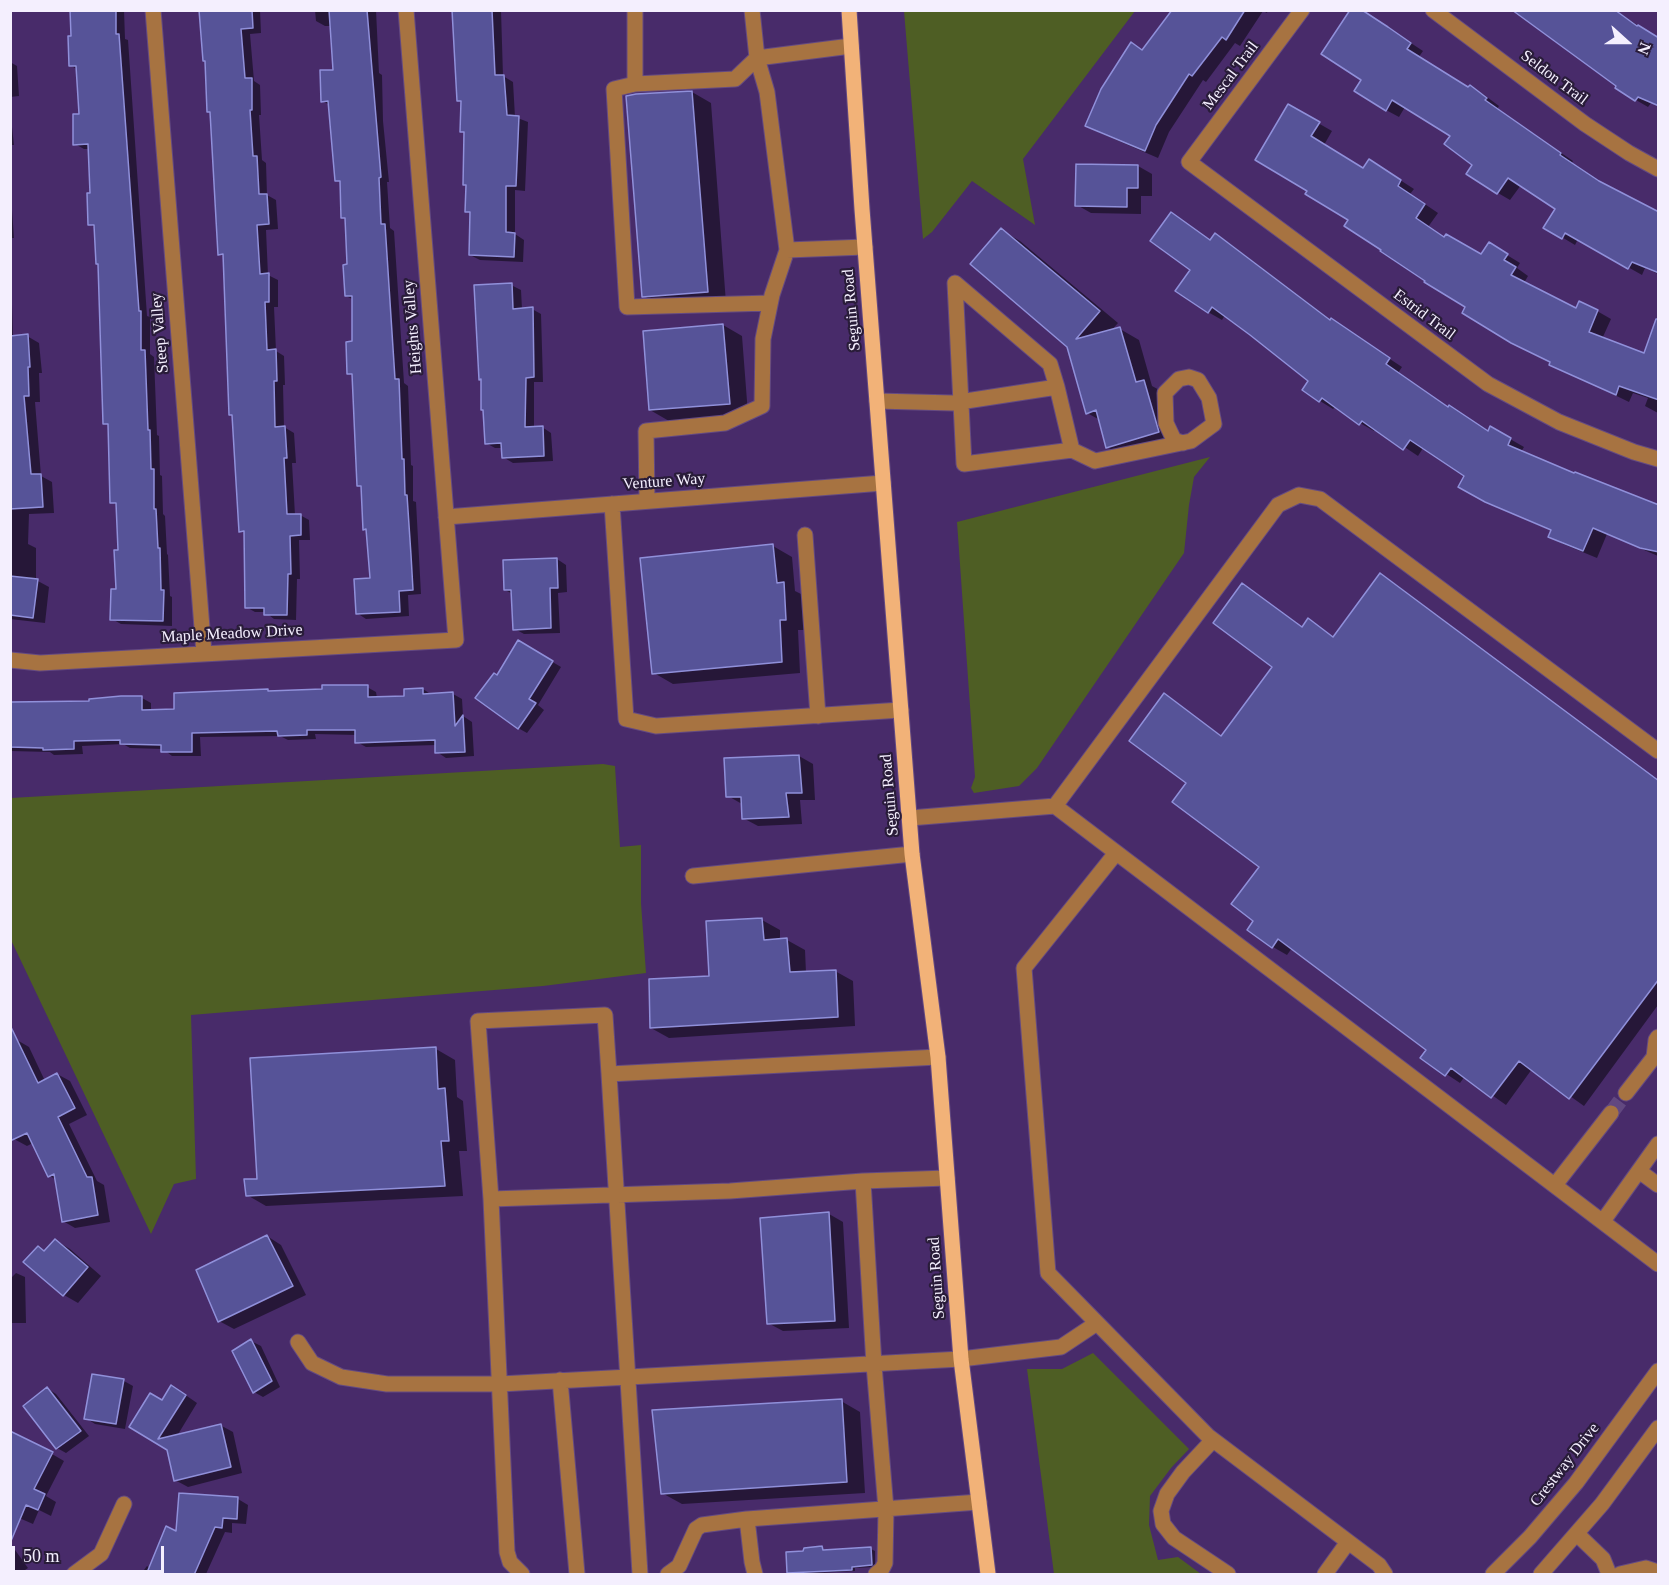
<!DOCTYPE html>
<html>
<head>
<meta charset="utf-8">
<style>
	body { margin:0 }
	#map { position:relative; width:1669px; height:1585px; overflow:hidden; background:#482b6a; font-family:Georgia,serif }
	canvas { display:block }
	.frame { position:absolute; inset:0; border:12px solid #f4effe; pointer-events:none }
	.north { position:absolute; left:1597px; top:12px; width:60px; height:60px; -webkit-text-stroke:4px #291c39; paint-order:stroke; rotate:111deg; font-size:16px; font-weight:700; line-height:24px; text-align:center; color:#f4effe }
	.north::after { content:''; display:block; margin:auto; width:21px; height:27px; background:#f4effe; clip-path:polygon(50% 0,100% 100%,50% 72%,0 100%) }
	.scale { position:absolute; left:12px; top:1546px; width:152px; height:27px; box-sizing:border-box; border:3px solid #f4effe; border-top:0; padding-left:8px; font-size:18px; line-height:21px; white-space:nowrap; color:#f4effe; -webkit-text-stroke:4px #291c39; paint-order:stroke }
</style>
</head>
<body>
<div id="map">
<canvas width="1669" height="1585"></canvas>
<div class="frame"></div>
<div class="north">N</div>
<div class="scale">50 m</div>
</div>
<script>
const context = document.querySelector('canvas').getContext('2d');
context.lineJoin = 'round';
function fill(path, color) { context.fillStyle = color; context.fill(path, 'evenodd'); }
const poly = rows => new Path2D(rows.map(r => 'M' + r).join(''));
function stroke(path, color, width, dash) { context.strokeStyle = color; context.lineWidth = width; context.lineCap = dash ? 'butt' : 'round'; context.setLineDash(dash || []); context.stroke(path); }
function label(font, color, halo, rows, align = 'center') {
  context.font = font + ' Georgia,serif'; context.lineWidth = 4.5; context.setLineDash([]); context.textBaseline = 'middle'; context.strokeStyle = halo; context.fillStyle = color; for (const [text, x, y, turn = 0] of rows) {
    context.save(); context.translate(x, y); context.rotate((+turn || 0) * Math.PI / 180); context.textAlign = isNaN(turn) ? turn : align; if (halo) context.strokeText(text, 0, 0); context.fillText(text, 0, 0); context.restore();
  }
}
const green = poly([
	[904,11,1135,11,1023,159,1035,225,972,181,932,232,923,239],
	[1210,457,1194,477,1189,505,1184,553,1037,768,1019,786,974,793,971,788,975,777,957,522],
	[603,764,615,766,620,847,641,845,641,903,646,973,543,986,191,1015,196,1179,174,1184,151,1234,11,940,11,798],
	[1093,1353,1189,1449,1171,1468,1150,1496,1149,1525,1158,1560,1178,1557,1201,1574,1054,1574,1027,1369,1062,1369]
]);
const shadow = poly([
	[72,10,124,10,125,39,128,40,147,316,150,317,150,354,154,357,157,435,159,436,160,475,162,476,163,514,165,516,167,554,168,555,170,596,172,597,172,626,121,624,112,619,117,591,119,551,118,506,112,502,110,426,104,423,99,265,97,264,96,228,89,224,91,194,90,149,84,149,75,144,80,115,78,70,70,65],
	[201,10,260,10,261,33,250,34,254,81,260,85,261,115,259,115,262,160,266,163,267,195,276,200,278,229,266,230,268,275,278,280,278,307,274,307,276,351,284,356,285,385,283,385,284,427,294,433,296,463,292,463,295,515,300,515,309,520,310,540,299,540,300,579,297,579,296,620,274,619,265,612,255,612,246,607,246,533,241,531,224,256,219,254,207,62],
	[315,10,376,10,379,73,382,75,383,121,389,182,387,182,390,228,394,231,404,383,408,386,411,465,413,466,413,501,416,502,421,594,408,595,409,616,366,619,357,613,372,579,368,530,365,529,363,488,358,485,354,376,348,373,353,343,354,300,346,296,348,266,346,220,342,217,341,182,337,180,330,105,322,101,335,71,332,26,325,26,316,21],
	[452,10,501,10,503,76,513,82,515,117,528,122,525,191,515,190,515,234,524,240,523,262,480,260,470,255,472,214,467,211,468,186,464,184,465,133,462,131,462,102,459,100],
	[1187,10,1268,10,1267,13,1263,11,1240,46,1235,43,1206,82,1203,80,1169,132,1158,158,1100,133,1087,126,1143,51],
	[1512,10,1615,10,1658,39,1658,106,1651,103,1648,107,1636,100],
	[1367,14,1423,51,1418,58,1469,88,1470,87,1483,94,1499,106,1497,109,1573,161,1572,163,1607,187,1658,216,1658,274,1645,268,1642,275,1578,239,1575,245,1545,227,1557,209,1521,185,1510,200,1498,193,1468,173,1474,165,1452,135,1405,107,1399,117,1386,110,1363,79],
	[10,62,17,66,19,96,10,97],
	[692,92,711,103,726,303,663,307,644,296],
	[1288,106,1332,131,1324,145,1363,169,1383,169,1414,189,1410,194,1438,213,1428,227,1446,238,1482,256,1489,244,1520,263,1517,268,1528,276,1524,283,1576,310,1597,311,1611,319,1602,339,1645,355,1658,345,1658,413,1645,406,1648,398,1633,393,1629,402,1551,364,1552,363,1468,306,1309,190],
	[10,109,14,145,10,145],
	[1138,166,1152,174,1152,196,1141,196,1141,214,1091,213,1077,205],
	[10,182,14,238,10,238],
	[1171,214,1212,241,1216,235,1229,243,1331,320,1402,367,1398,373,1449,408,1489,432,1491,428,1524,447,1521,452,1658,507,1658,556,1607,534,1597,558,1563,544,1550,536,1552,531,1501,509,1474,495,1466,476,1423,448,1418,456,1376,428,1374,431,1360,423,1336,406,1333,409,1320,401,1304,390,1310,380,1225,315,1222,320,1208,312],
	[1001,230,1020,241,1118,323,1111,331,1120,329,1139,340,1152,386,1163,392,1178,443,1126,458,1107,447,1100,420,1087,413,1068,346],
	[10,240,13,337,27,336,39,343,42,373,39,373,40,402,35,402,41,476,52,482,54,513,29,514,28,544,36,548,36,580,49,587,45,623,10,619],
	[511,285,521,290,522,309,532,309,541,314,543,382,534,382,534,428,542,427,551,433,553,461,513,463,503,457,503,448,495,448,486,443],
	[723,325,742,336,748,414,669,421,650,410],
	[773,546,792,557,795,591,803,595,805,630,798,630,800,673,673,684,654,673],
	[557,559,566,565,567,592,558,593,560,633,524,634,515,629,513,594,505,590],
	[1380,575,1394,583,1658,781,1658,1005,1584,1106,1532,1069,1506,1105,1465,1076,1460,1083,1422,1058,1428,1049,1292,948,1287,955,1273,947,1256,921,1261,867,1188,783,1164,695,1222,736,1274,667,1243,585,1303,628,1308,620,1334,637],
	[519,642,561,667,538,705,544,710,527,733,518,728,498,677],
	[367,687,376,692,377,698,406,697,423,689,432,695,453,694,462,699,463,716,472,722,474,756,446,758,437,752,437,745,366,747,357,742,357,735,315,734,316,739,288,740,280,736,200,737,201,756,172,756,163,749,130,748,123,744,82,746,83,754,54,755,50,752,10,751,10,711,142,698,151,703,151,712,176,711,268,690,271,693],
	[799,756,813,764,815,800,800,800,802,824,758,826,743,818,742,804,728,796],
	[762,920,780,930,780,940,787,940,805,950,806,973,835,971,853,981,855,1026,669,1038,651,1028,710,978],
	[17,1040,29,1047,45,1081,57,1074,70,1081,87,1115,69,1124,97,1181,104,1185,110,1222,75,1228,63,1221,56,1180,49,1175,33,1143,27,1146,14,1139],
	[436,1049,455,1060,457,1097,463,1101,467,1151,459,1151,463,1196,266,1206,247,1195],
	[829,1214,843,1222,849,1328,783,1331,768,1323],
	[267,1236,281,1245,306,1295,234,1329,219,1321,198,1271],
	[55,1240,70,1249,101,1276,78,1303,64,1295,25,1262,45,1252],
	[16,1273,25,1277,26,1323,10,1323,10,1279],
	[251,1341,261,1346,280,1387,263,1397,254,1392],
	[93,1375,124,1381,133,1386,125,1429,95,1424,86,1418],
	[47,1388,56,1394,89,1436,66,1453,57,1448],
	[184,1394,197,1403,177,1436,220,1425,233,1432,242,1473,188,1487,175,1480,168,1450,131,1426,163,1401],
	[841,1401,860,1412,865,1493,682,1504,662,1493],
	[52,1454,64,1461,46,1496,56,1502,51,1516,39,1510,33,1524,10,1514,10,1470],
	[238,1499,248,1505,246,1524,232,1523,232,1533,225,1532,206,1574,141,1574,147,1566,150,1568,178,1533],
	[10,1543,28,1568,19,1574,10,1574],
	[822,1548,826,1550,871,1549,875,1551,875,1567,855,1568,855,1571,800,1574,788,1573]
]);
const building = poly([
	[70,10,116,10,116,34,119,34,139,311,141,311,141,350,145,350,148,430,150,430,151,469,154,469,154,509,156,509,158,548,160,548,161,590,164,590,163,621,110,620,111,589,116,589,114,550,118,550,116,503,110,503,108,424,103,424,98,264,96,264,94,225,88,225,87,193,90,193,88,144,73,145,73,114,79,114,76,66,69,66,68,36,71,36,70,10],
	[199,10,252,10,253,28,241,29,245,78,252,78,252,110,250,110,253,156,257,156,259,194,267,194,269,224,257,225,260,274,269,273,269,302,265,302,267,350,276,349,277,381,274,381,275,427,285,426,287,458,284,458,287,514,301,514,301,535,290,536,291,574,288,574,287,615,264,615,264,608,245,608,244,531,239,532,232,415,229,415,223,254,218,255,210,112,207,112,205,61,203,61,199,10],
	[329,10,367,10,381,177,379,178,381,224,385,224,395,379,399,379,402,459,404,459,405,495,407,495,411,555,413,590,399,591,400,612,356,614,354,579,370,578,366,529,363,530,361,486,357,486,352,374,347,374,346,342,352,341,352,296,345,296,343,265,347,264,345,218,341,218,340,181,335,181,328,101,321,102,320,70,333,70,329,10],
	[452,10,492,10,495,75,504,75,507,115,519,116,516,186,506,186,506,232,515,233,514,257,469,255,470,212,465,212,466,185,463,185,464,132,460,132,461,101,457,101,452,10],
	[1172,10,1245,10,1226,40,1222,37,1192,76,1189,74,1156,125,1145,151,1085,126,1101,89,1131,42,1142,50,1172,10],
	[1350,10,1362,10,1388,27,1411,43,1407,49,1468,87,1470,85,1487,98,1485,100,1561,153,1560,155,1599,181,1659,212,1659,273,1632,262,1628,269,1565,233,1562,239,1543,228,1555,209,1508,178,1497,194,1466,174,1472,165,1444,144,1450,136,1392,100,1386,111,1354,91,1361,80,1321,54,1350,10],
	[1512,10,1615,10,1637,26,1638,25,1659,38,1659,106,1638,97,1635,101,1615,88,1616,86,1512,10],
	[692,91,708,292,642,297,626,96,636,94,692,91],
	[1288,104,1320,122,1311,136,1363,168,1369,159,1401,180,1398,186,1425,204,1416,218,1444,237,1446,234,1481,254,1489,242,1508,254,1504,260,1516,267,1511,275,1576,308,1579,301,1598,310,1589,332,1644,353,1656,319,1659,319,1659,400,1619,386,1616,395,1549,365,1550,362,1511,343,1462,313,1465,307,1424,282,1425,281,1380,251,1381,250,1344,226,1348,220,1305,194,1307,191,1255,160,1288,104],
	[1076,164,1138,165,1138,188,1127,188,1127,207,1075,206,1076,164],
	[1171,212,1210,240,1215,233,1330,320,1331,318,1390,358,1386,364,1448,407,1449,405,1488,431,1490,426,1511,438,1508,445,1574,473,1575,472,1659,505,1659,552,1640,548,1593,528,1583,551,1548,537,1551,530,1485,502,1458,487,1464,476,1410,440,1403,450,1362,421,1359,425,1322,398,1319,402,1302,390,1308,381,1250,335,1212,307,1208,313,1175,291,1190,270,1150,241,1171,212],
	[1001,228,1100,311,1076,339,1120,327,1136,382,1144,380,1159,432,1106,448,1096,410,1086,414,1067,347,970,264,1001,228],
	[512,283,513,309,533,307,534,377,526,378,525,427,543,426,544,456,502,458,501,443,485,444,483,410,481,410,481,379,479,380,474,285,512,283],
	[723,324,730,404,649,410,643,331,723,324],
	[28,334,30,367,28,367,29,396,24,396,31,474,41,474,43,507,10,509,10,336,28,334],
	[773,544,777,583,784,582,786,620,780,620,782,662,652,674,640,558,773,544],
	[557,558,558,588,550,588,551,628,513,630,511,590,504,590,503,560,557,558],
	[1380,573,1659,781,1659,979,1569,1099,1519,1061,1491,1098,1451,1068,1445,1076,1420,1058,1426,1050,1278,939,1272,948,1247,930,1253,921,1231,904,1259,867,1172,802,1186,783,1129,741,1164,693,1221,736,1272,667,1213,623,1242,583,1302,627,1308,618,1333,637,1380,573],
	[10,576,38,579,33,618,10,615,10,576],
	[518,640,553,661,529,699,536,703,518,729,475,698,494,673,497,675,518,640],
	[322,685,368,685,368,697,404,696,404,689,423,688,423,694,453,692,455,726,463,715,465,752,435,753,435,740,355,743,355,730,307,730,307,735,278,736,277,731,192,733,192,752,161,752,161,745,120,744,120,740,74,741,74,749,43,750,43,748,10,747,11,702,89,701,89,699,121,696,142,696,142,710,174,709,174,693,268,689,268,691,322,689,322,685],
	[799,755,802,793,786,793,789,817,742,819,741,797,726,797,724,758,799,755],
	[762,918,764,940,787,938,790,972,836,970,838,1017,650,1028,649,979,709,976,706,921,762,918],
	[10,1025,38,1083,57,1073,75,1108,58,1117,87,1177,92,1177,98,1215,62,1222,54,1174,48,1177,27,1133,10,1141,10,1025],
	[436,1047,438,1089,445,1088,449,1141,441,1141,445,1186,246,1196,244,1179,257,1179,250,1058,436,1047],
	[829,1212,835,1321,767,1324,760,1218,829,1212],
	[267,1235,293,1286,218,1322,196,1270,267,1235],
	[55,1239,88,1267,63,1296,23,1262,38,1246,44,1251,55,1239],
	[251,1339,272,1381,253,1393,232,1351,251,1339],
	[92,1374,124,1379,116,1424,84,1419,92,1374],
	[171,1385,186,1395,158,1439,221,1424,231,1467,174,1481,167,1450,129,1427,150,1393,162,1400,171,1385],
	[47,1387,81,1431,56,1449,23,1406,47,1387],
	[842,1399,847,1482,661,1494,652,1410,842,1399],
	[10,1431,53,1452,34,1489,45,1494,38,1510,26,1505,11,1541,10,1431],
	[179,1493,238,1497,237,1519,223,1518,222,1528,215,1527,194,1575,146,1575,166,1526,176,1531,179,1493],
	[822,1546,823,1550,871,1547,872,1565,852,1567,852,1570,787,1573,786,1552,803,1551,804,1548,822,1546]
]);
const minorTunnel = poly([
	[1611,1113,1626,1093]
]);
const minor = poly([
	[153,10,204,653],
	[635,10,635,84,735,79,757,58,851,46],
	[752,10,757,58,767,92,787,250],
	[1302,10,1189,162,1488,384,1559,422,1634,452,1658,459],
	[1433,10,1585,124,1629,153,1658,169],
	[635,84,614,89,627,307,770,303],
	[1057,387,1050,364,955,283,964,464,1072,450],
	[877,401,953,403,1057,387,1072,450,1095,461,1191,441,1214,424,1209,398,1198,380,1189,377,1179,379,1165,393,1166,423,1174,440,1183,443],
	[647,501,646,431,725,423,762,406,763,339,772,295,787,250,865,247],
	[612,504,626,719,656,726,901,710],
	[446,517,883,483],
	[805,535,818,716],
	[10,660,40,663,456,640,406,10],
	[1055,806,1278,505,1299,495,1320,499,1658,751],
	[910,818,1055,806,1658,1264],
	[1116,853,1024,968,1048,1273,1208,1436,1379,1565,1385,1574],
	[693,876,912,854],
	[1654,1057,1656,1040,1658,1037],
	[609,1074,640,1574],
	[1626,1093,1654,1057,1658,1055],
	[1639,1171,1658,1185],
	[863,1181,874,1365,886,1509,885,1563,882,1569,876,1574],
	[1555,1185,1611,1113],
	[491,1199,730,1191,863,1181,947,1178],
	[1603,1221,1658,1144],
	[298,1342,312,1363,341,1377,387,1384,500,1384,961,1359,1061,1347,1097,1323],
	[560,1380,577,1574],
	[1213,1440,1183,1472,1167,1494,1161,1511,1163,1524,1174,1538,1228,1574],
	[747,1519,752,1562,755,1574],
	[1577,1534,1603,1559,1609,1574],
	[74,1574,101,1554,124,1504],
	[522,1574,510,1562,507,1552,491,1199,478,1021,605,1015,609,1074,938,1057],
	[668,1574,679,1566,696,1529,702,1525,747,1519,979,1502],
	[1325,1574,1348,1542],
	[1493,1574,1530,1537,1576,1483,1658,1371],
	[1541,1574,1602,1504,1658,1428],
	[1620,1574,1646,1568,1658,1572]
]);
const major = poly([
	[849,10,862,209,912,854,938,1057,961,1359,988,1574]
]);
const streetNames = [
	["Mescal Trail",1231,76,-53],
	["Seldon Trail",1554,78,37],
	["Seguin Road",852,310,-95],
	["Estrid Trail",1424,315,37],
	["Heights Valley",413,327,-95],
	["Steep Valley",160,333,-95],
	["Venture Way",664,482,-4],
	["Maple Meadow Drive",232,634,-3],
	["Seguin Road",890,795,-95],
	["Seguin Road",937,1278,-94],
	["Crestway Drive",1565,1465,-52]
];
fill(green, '#4e5e24');
fill(shadow, '#0007');
fill(building, '#565398');
stroke(building, '#9090da', 1.5);
stroke(minorTunnel, '#624880', 15, [15, 8]);
stroke(minor, '#644a82', 17);
stroke(major, '#644a82', 17);
stroke(minor, '#a77341', 15);
stroke(major, '#f2b278', 15);
label('16px', '#f4effe', '#291c39', streetNames);
</script>
</body>
</html>
